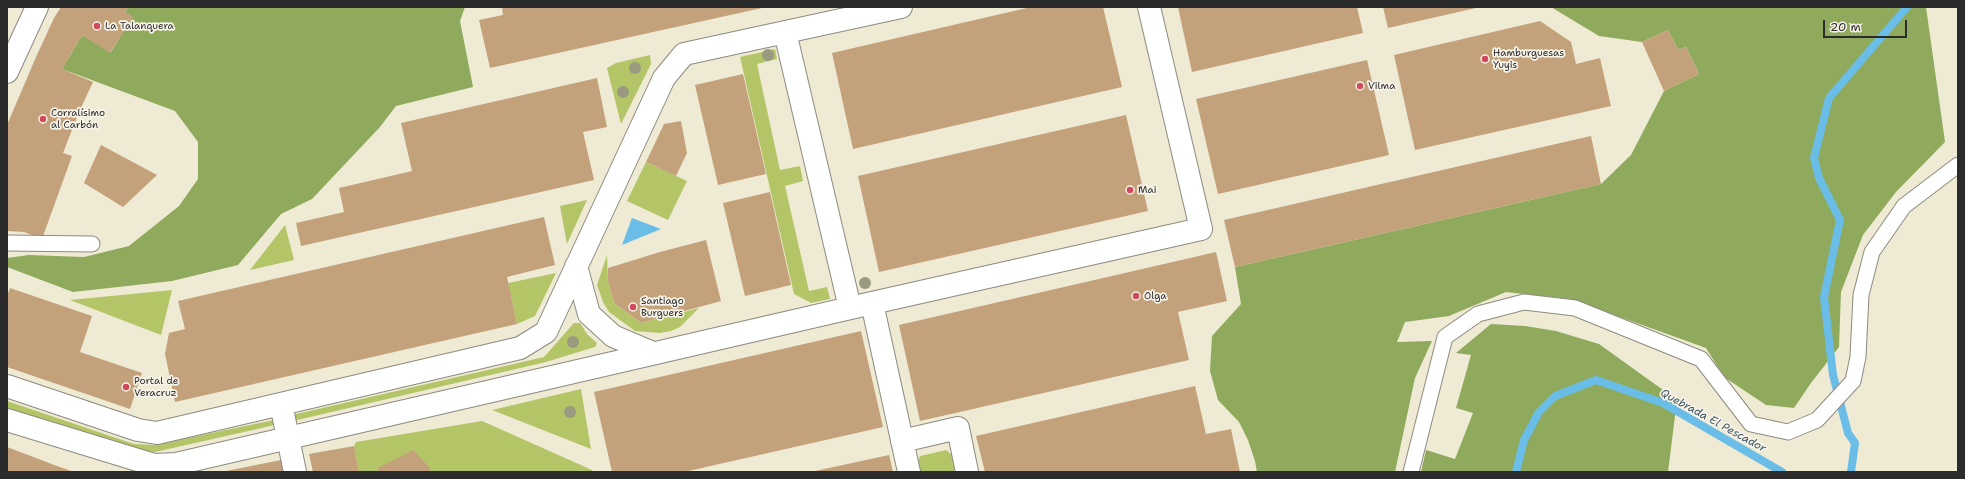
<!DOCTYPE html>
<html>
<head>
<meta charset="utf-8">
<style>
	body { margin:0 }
	#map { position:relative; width:1965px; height:479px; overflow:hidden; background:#efead4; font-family:"Shantell Sans",sans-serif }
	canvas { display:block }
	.frame { position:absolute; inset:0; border:8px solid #2b2b2b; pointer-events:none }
	.scale { position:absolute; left:1823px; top:20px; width:84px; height:18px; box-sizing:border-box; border:2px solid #2b2b2b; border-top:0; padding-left:5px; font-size:12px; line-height:14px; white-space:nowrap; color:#2b2b2b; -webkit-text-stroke:3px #f7f3e8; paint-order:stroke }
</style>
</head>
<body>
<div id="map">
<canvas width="1965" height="479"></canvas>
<div class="frame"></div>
<div class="scale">20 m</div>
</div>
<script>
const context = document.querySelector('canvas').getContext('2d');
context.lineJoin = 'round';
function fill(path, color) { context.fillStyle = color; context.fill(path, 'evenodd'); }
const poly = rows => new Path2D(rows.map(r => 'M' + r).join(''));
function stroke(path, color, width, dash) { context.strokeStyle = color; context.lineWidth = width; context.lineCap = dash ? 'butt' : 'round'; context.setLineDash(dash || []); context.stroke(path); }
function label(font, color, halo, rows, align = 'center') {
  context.font = font + ' "Shantell Sans",sans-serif'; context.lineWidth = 3.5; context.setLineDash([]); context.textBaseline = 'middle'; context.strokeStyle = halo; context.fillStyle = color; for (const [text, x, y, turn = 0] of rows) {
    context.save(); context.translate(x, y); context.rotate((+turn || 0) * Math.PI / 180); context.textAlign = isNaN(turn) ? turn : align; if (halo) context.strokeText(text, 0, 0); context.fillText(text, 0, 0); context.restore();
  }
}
const green = poly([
	[775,49,777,59,757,64,780,170,800,166,803,181,785,186,809,291,827,287,830,299,811,303,794,294,740,57],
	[650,55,651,64,621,124,607,68,616,63],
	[646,162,687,181,668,220,627,201],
	[587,200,567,244,560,206],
	[285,225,294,260,250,270],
	[607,255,608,281,614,303,641,323,699,308,680,327,671,331,660,333,635,331,609,312,603,302,597,285],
	[556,273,535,316,517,324,508,283],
	[172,290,161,335,70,300],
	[574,323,580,323,587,334,597,343,595,347,546,362,293,421,292,415,544,357],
	[581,389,591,449,492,410],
	[7,401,134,444,154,445,274,420,275,425,155,452,133,450,7,408],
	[482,421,592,470,593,472,359,472,354,446,356,442],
	[946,450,952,455,956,472,918,472,916,464,920,456]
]);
const forest = poly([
	[128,7,465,7,460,21,473,87,396,106,380,127,312,199,281,214,238,265,172,281,73,292,7,267,7,258,29,255,84,257,129,246,179,206,198,179,198,142,175,111,62,69,82,35,111,52,132,17,125,12],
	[1551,7,1926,7,1945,142,1896,192,1863,235,1841,292,1839,347,1811,383,1794,408,1766,405,1724,377,1706,348,1570,299,1506,292,1449,316,1405,322,1397,342,1432,341,1415,378,1395,472,1257,472,1255,461,1248,440,1239,422,1218,400,1210,371,1212,336,1241,304,1235,267,1601,184,1631,155,1664,91,1699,74,1686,47,1678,50,1668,30,1642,42,1599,36],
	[1491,324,1525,326,1556,331,1599,344,1677,400,1668,472,1421,472,1426,450,1455,459,1473,413,1456,408,1471,355,1456,353]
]);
const water = poly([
	[632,218,661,229,622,245]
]);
const stream = poly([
	[1516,472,1524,440,1539,412,1555,396,1596,380,1663,403,1782,472],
	[1851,472,1855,443,1848,433,1833,375,1824,297,1840,220,1819,178,1814,158,1829,98,1907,7]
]);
const building = poly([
	[61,7,128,7,125,12,133,17,110,53,82,35,62,69,93,82,79,112,63,153,72,156,42,239,24,232,7,231,7,125,36,57,54,18],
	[502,7,762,7,762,8,490,68,479,20,503,15],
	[1031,7,1103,7,1122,87,853,149,832,53],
	[1178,7,1357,7,1363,33,1192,72],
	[1383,7,1476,7,1476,8,1388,28],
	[1540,21,1571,42,1576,64,1600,58,1611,106,1415,150,1394,55],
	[1668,30,1678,50,1686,47,1699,74,1664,91,1642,42],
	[1367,60,1389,155,1218,194,1196,99],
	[743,74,766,174,718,185,695,85],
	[597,78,607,127,583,132,594,180,301,246,296,223,344,212,339,188,412,171,401,123],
	[1126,115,1148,211,879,272,858,176],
	[681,121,687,153,676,176,646,162,664,124],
	[1591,136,1601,184,1235,267,1224,220],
	[101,145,157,175,123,207,84,183],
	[770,192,791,285,745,296,723,203],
	[544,217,555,265,507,277,517,324,175,402,165,354,169,333,185,329,178,301],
	[706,240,721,301,641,323,614,303,608,281,608,268,660,252],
	[1216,252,1227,301,1178,312,1189,360,920,421,899,325],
	[10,288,92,316,80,352,142,373,130,409,7,367,7,296],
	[861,331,883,427,684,472,612,472,594,392],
	[1195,386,1206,434,1231,429,1240,472,985,472,976,436],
	[354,446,359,472,313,472,309,454],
	[7,447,57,466,74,472,7,472],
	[413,450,430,468,428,472,378,472,378,468],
	[889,455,893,472,815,472,815,471],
	[281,460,283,472,226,472,226,471]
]);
const lane = poly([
	[7,243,92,244],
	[1411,472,1445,337,1478,314,1524,302,1575,308,1701,359,1751,424,1788,432,1817,420,1853,381,1858,357,1861,295,1872,252,1904,206,1958,165]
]);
const street = poly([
	[785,32,850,308],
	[576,266,589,314,613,336,653,353],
	[872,303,909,472],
	[7,386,138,430,157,433,520,348,546,332,664,78,684,54,901,7],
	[281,404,295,472],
	[7,420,154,465,176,464,872,303,1201,229,1149,7],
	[902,441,958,428,967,472]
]);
const secondary = poly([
	[7,72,37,7]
]);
const trees = [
	[768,55],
	[635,68],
	[623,92],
	[865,283],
	[573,342],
	[570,412]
];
const markers = [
	[97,26,4,"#d1495b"],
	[1485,59,4,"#d1495b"],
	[1360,86,4,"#d1495b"],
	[43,119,4,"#d1495b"],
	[1130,190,4,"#d1495b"],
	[1136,296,4,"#d1495b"],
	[633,307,4,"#d1495b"],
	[126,387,4,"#d1495b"]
];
const poiNames = [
	["La Talanquera",105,26],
	["Hamburguesas",1493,53],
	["Yuyis",1493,65],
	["Vilma",1368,86],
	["Corralísimo",51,113],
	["al Carbón",51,125],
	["Mai",1138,190],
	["Olga",1144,296],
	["Santiago",641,301],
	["Burguers",641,313],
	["Portal de",134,381],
	["Veracruz",134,393]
];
const waterNames = [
	["Quebrada El Pescador",1713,421,29]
];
fill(green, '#b4c568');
fill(forest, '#8faa5c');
fill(water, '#6abde6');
stroke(stream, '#6abde6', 8);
fill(building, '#c3a27b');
stroke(lane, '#8d8a80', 17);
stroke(street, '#8d8a80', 24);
stroke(secondary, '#8d8a80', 24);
stroke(lane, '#fff', 15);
stroke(street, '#fff', 22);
stroke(secondary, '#fff', 22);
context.fillStyle = '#9a9a81';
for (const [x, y] of trees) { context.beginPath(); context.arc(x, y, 6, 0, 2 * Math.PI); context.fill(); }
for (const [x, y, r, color] of markers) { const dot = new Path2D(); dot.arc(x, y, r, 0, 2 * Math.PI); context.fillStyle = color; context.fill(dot); stroke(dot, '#f7f3e8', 1.5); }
label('10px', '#2b2b2b', '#f7f3e8', poiNames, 'left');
label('italic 11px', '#3e5763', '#f7f3e8', waterNames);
</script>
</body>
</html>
